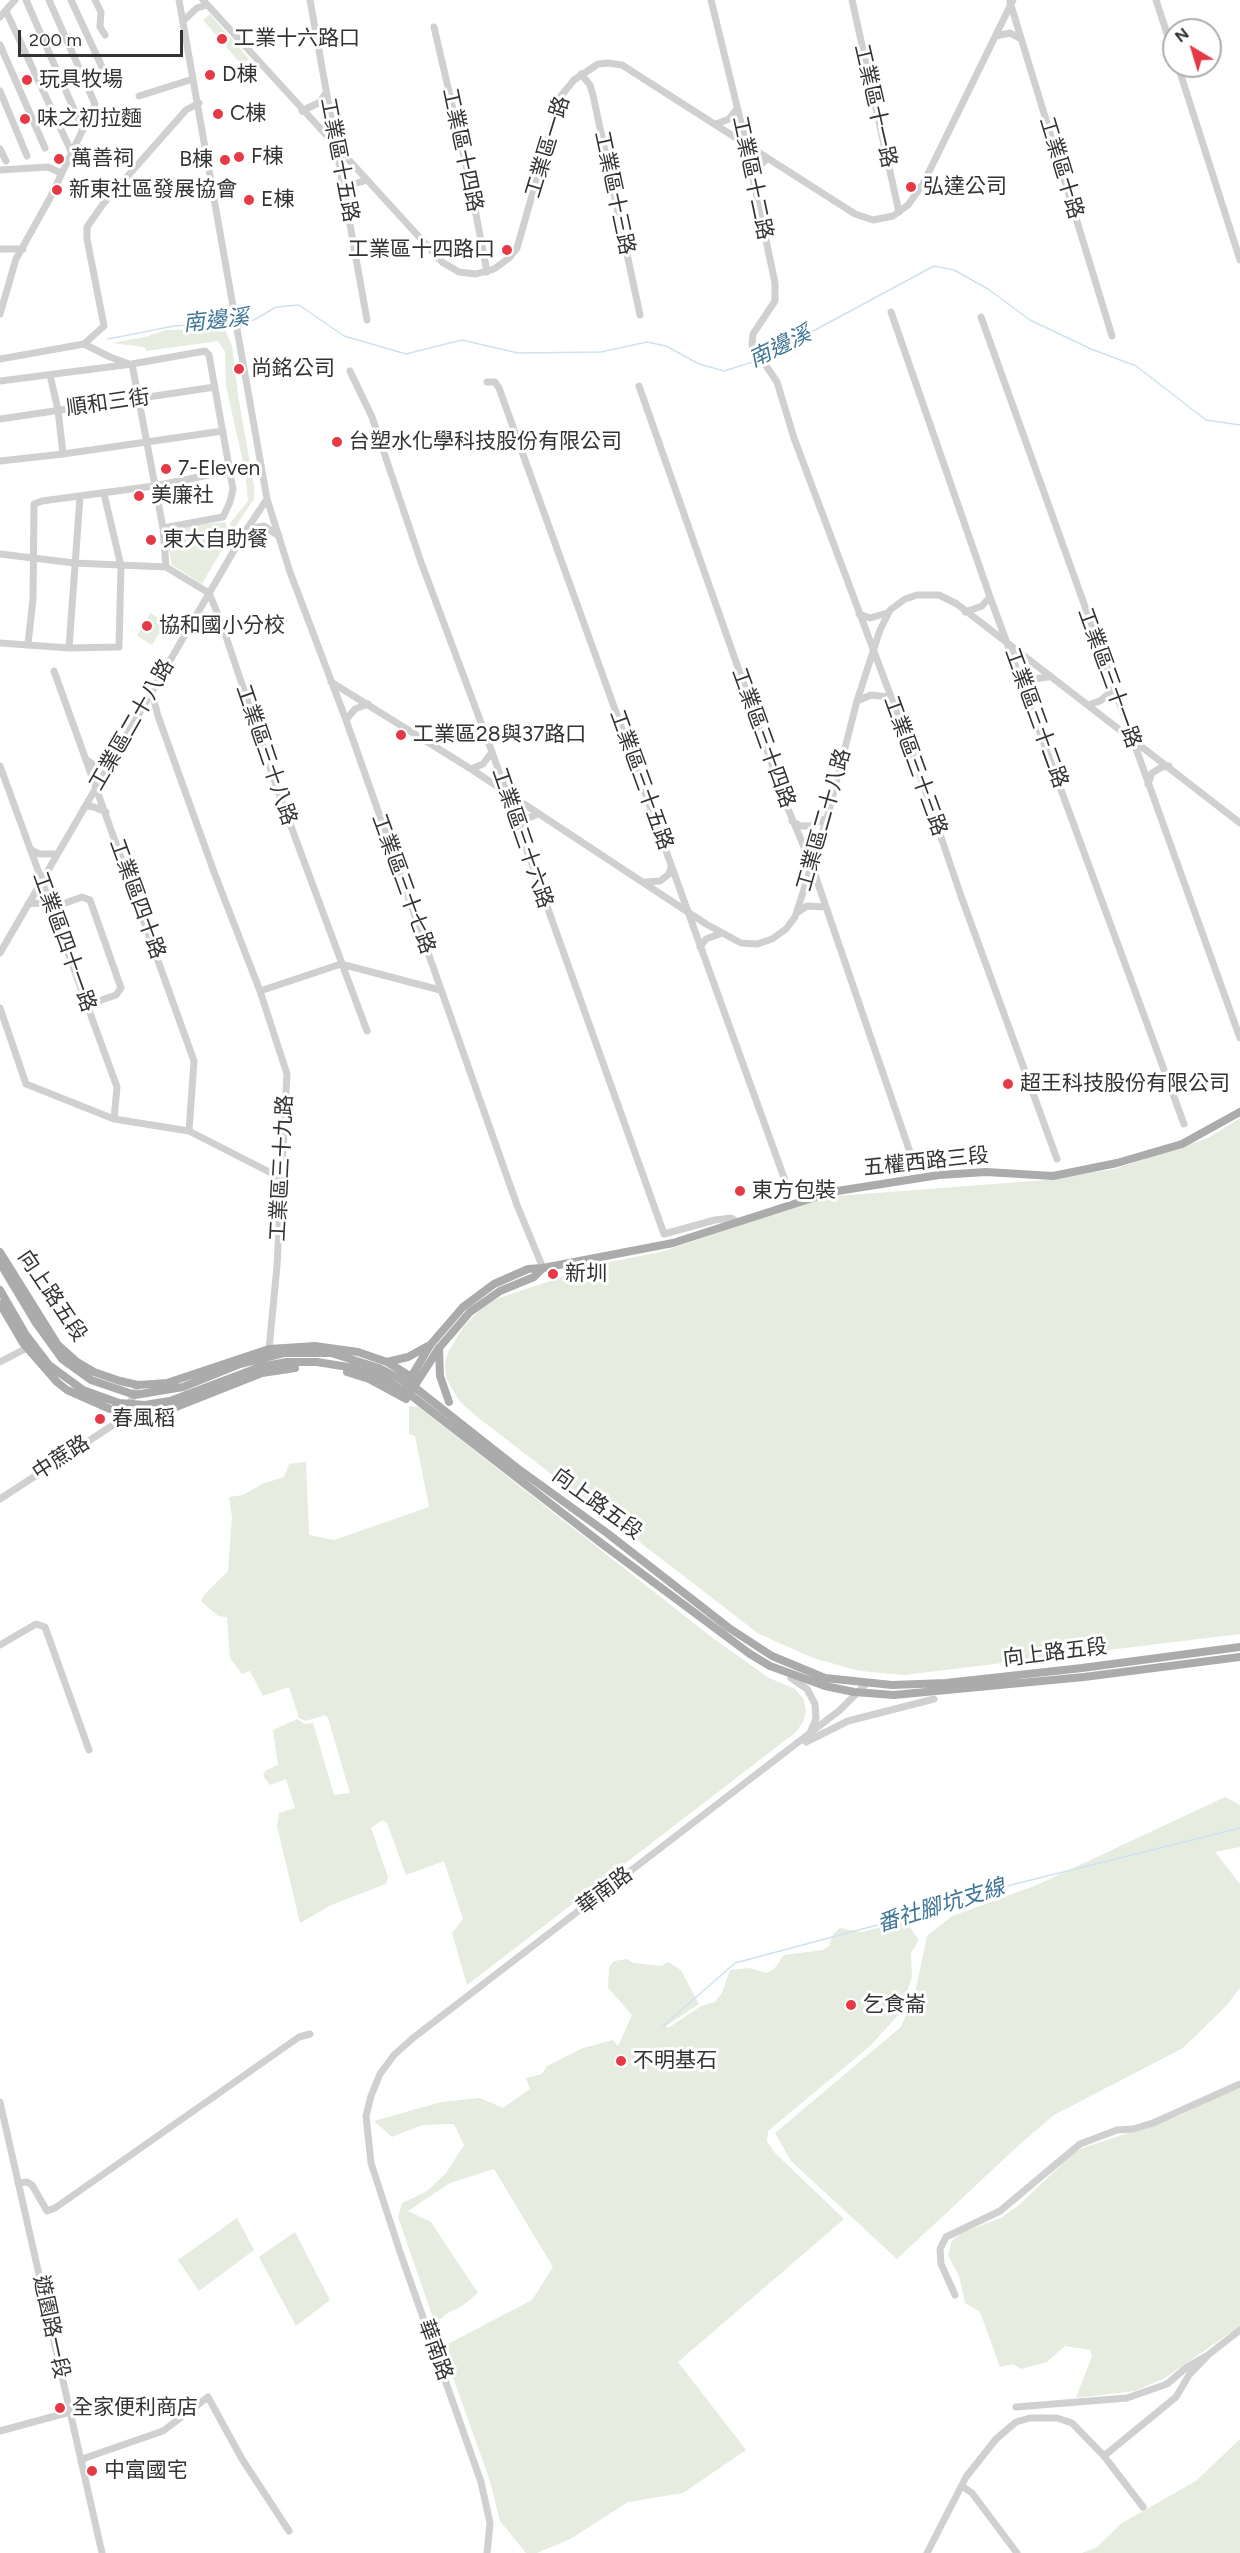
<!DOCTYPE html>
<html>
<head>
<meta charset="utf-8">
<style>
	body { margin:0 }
	#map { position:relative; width:1240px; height:2553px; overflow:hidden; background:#fff; font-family:Figtree,sans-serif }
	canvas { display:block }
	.north { position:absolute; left:1162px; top:18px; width:60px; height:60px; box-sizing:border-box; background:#fff; border:2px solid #adadad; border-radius:50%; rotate:322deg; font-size:16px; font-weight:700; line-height:24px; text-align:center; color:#333 }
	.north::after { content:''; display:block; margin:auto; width:21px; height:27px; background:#e63946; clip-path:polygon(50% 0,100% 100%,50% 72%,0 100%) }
	.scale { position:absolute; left:18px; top:30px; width:165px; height:27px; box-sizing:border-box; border:3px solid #333; border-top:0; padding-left:8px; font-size:18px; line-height:21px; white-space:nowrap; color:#333; -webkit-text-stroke:4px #fff; paint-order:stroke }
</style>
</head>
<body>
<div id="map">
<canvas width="1240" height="2553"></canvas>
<div class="north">N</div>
<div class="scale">200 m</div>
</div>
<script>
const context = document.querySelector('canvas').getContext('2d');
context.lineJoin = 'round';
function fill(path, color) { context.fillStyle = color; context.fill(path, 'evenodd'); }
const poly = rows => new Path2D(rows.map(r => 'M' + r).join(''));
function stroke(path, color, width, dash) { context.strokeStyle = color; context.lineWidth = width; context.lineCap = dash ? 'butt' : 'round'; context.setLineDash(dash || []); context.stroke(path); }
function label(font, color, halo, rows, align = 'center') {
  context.font = font + ' Figtree,"Noto Sans TC",sans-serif'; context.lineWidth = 6; context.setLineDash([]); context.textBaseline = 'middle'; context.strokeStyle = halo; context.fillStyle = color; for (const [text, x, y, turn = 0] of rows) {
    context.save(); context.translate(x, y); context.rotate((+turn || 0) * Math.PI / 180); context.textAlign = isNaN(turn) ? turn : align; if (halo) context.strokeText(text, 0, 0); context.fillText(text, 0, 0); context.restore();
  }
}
const green = poly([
	[210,14,249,59,242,65,203,20],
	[225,329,232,346,238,395,254,486,254,499,233,530,230,523,248,501,245,471,226,386,225,352,218,341,146,351,144,347,112,343,145,337,166,330],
	[225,522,231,534,202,584,172,565,164,528],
	[150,613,166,622,152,645,137,636],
	[1240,1118,1240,1634,904,1675,860,1671,813,1658,759,1634,476,1416,460,1402,446,1378,445,1362,448,1352,464,1326,482,1308,496,1299,604,1263,661,1252,803,1204,836,1196,1047,1180,1115,1169,1208,1138],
	[409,1406,419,1407,714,1639,769,1678,795,1689,803,1698,806,1710,803,1722,796,1732,467,1985,452,1933,463,1919,444,1861,406,1875,387,1823,382,1820,371,1828,388,1877,386,1884,331,1905,300,1923,277,1826,279,1813,295,1808,286,1779,270,1785,263,1776,265,1771,278,1765,273,1730,297,1719,305,1724,313,1723,334,1795,350,1793,328,1718,325,1715,306,1721,299,1718,289,1687,263,1696,250,1671,242,1674,230,1658,227,1617,218,1616,201,1601,204,1595,228,1571,232,1518,229,1497,243,1495,262,1484,284,1477,289,1464,306,1462,309,1535,334,1540,429,1507,415,1436,409,1434],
	[1225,1797,1240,1805,1240,1847,1215,1852,1240,1884,1240,1988,1226,2006,1183,2048,1054,2115,1020,2144,897,2259,791,2161,775,2133,901,2027,915,1993,927,1936,952,1916,1037,1885],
	[905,1921,919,1940,911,1953,912,1977,901,2012,870,2046,768,2131,767,2141,775,2153,844,2219,678,2362,746,2450,683,2493,628,2502,572,2538,537,2553,526,2553,500,2521,490,2481,442,2347,532,2300,553,2267,494,2169,450,2183,408,2211,431,2222,478,2293,462,2306,446,2314,435,2324,398,2217,402,2203,426,2192,446,2173,464,2145,454,2124,422,2125,392,2137,374,2121,441,2102,480,2098,503,2108,530,2089,526,2078,542,2074,547,2066,583,2048,613,2040,618,2046,632,2015,608,1988,609,1967,614,1961,627,1959,633,1963,661,1966,668,1962,681,1970,699,2004,666,2026,668,2028,701,2006,715,2002,722,1993,730,1970,750,1968,766,1973,774,1969,784,1955,823,1950,829,1946,833,1934,840,1928,861,1932],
	[1240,2086,1240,2326,1165,2378,1135,2391,1076,2398,1092,2356,1090,2350,1065,2346,1047,2362,1021,2369,1013,2364,1000,2367,980,2312,965,2303,959,2276,948,2255,952,2241,963,2232,1001,2218,1019,2205,1077,2150,1179,2116],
	[237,2218,254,2250,199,2291,178,2260],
	[295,2232,330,2300,296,2326,259,2257],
	[1240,2439,1240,2553,1082,2553,1097,2547,1122,2523,1196,2481]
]);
const stream = poly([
	[239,322,254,320,276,307,299,305,344,336,406,354,462,340,518,353,601,352,647,342,666,346,699,364,724,371,759,360],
	[108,339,174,326,234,322],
	[763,358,934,266,954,270,988,289,1030,320,1091,349,1136,366,1206,420,1240,425],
	[663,2026,735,1963,926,1912,999,1888,1240,1828]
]);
const minor = poly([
	[26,0,83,130],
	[71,0,102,67],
	[95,0,101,12,100,27,105,35],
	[179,0,267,499,290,572,346,720,517,1205,543,1268],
	[203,0,442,262,459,272,476,274,494,269,509,258,517,248,560,97,574,80,598,64,608,63,622,65,855,214,873,220,893,216,908,205,923,184,1013,0],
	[310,0,367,320],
	[711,0,746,143,745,153,752,173,775,283,775,301,753,334,752,345,777,382,794,438,918,769,961,896,1057,1159],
	[852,0,899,212],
	[1156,0,1174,55],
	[1010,2,1112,336],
	[6,11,72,153],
	[0,17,15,0],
	[184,20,197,8,207,5],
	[434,27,469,178,487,272],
	[996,36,1010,33,1021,39],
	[0,45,45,148],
	[1178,66,1240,260],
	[581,74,590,85,593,95,640,315],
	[0,91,27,156],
	[139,96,193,79],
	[302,111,320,102,326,93],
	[716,124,729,119,737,109],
	[0,149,6,161],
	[0,170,48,167,61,173],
	[752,173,767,159],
	[346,192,354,184,367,180],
	[0,249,23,249],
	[891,312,990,597,1184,1124],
	[0,314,16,259,50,198,95,104,49,0],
	[981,317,1240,1038],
	[84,344,110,357,129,364],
	[0,359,84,344,104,326,87,239,87,227,103,204,186,110,199,103],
	[132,364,163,528,166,567],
	[350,371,372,417,421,562,492,752,664,1234,715,1220,731,1218,737,1222],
	[50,375,58,410,63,454],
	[0,381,132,364,205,351,209,355,233,489,230,502,223,517,163,528],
	[487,382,495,382,499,388,787,1186],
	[639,386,786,804,812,866,912,1158],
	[0,419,215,387],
	[0,461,63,454,223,431],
	[248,529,264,526,279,536],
	[0,554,74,563,166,567,209,593,221,622,279,794,367,1031],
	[965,612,982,606,990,597],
	[859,614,870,618,887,613],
	[195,621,199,616,207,616,220,620],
	[0,643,69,648,119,647,121,566,104,494],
	[28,644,33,599,34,504,42,501,154,486,229,471],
	[69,648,80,497],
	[54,671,194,1061,189,1131],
	[331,682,471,769,706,924,741,943,757,944,772,939,786,929,795,917,827,818,857,701,880,630,890,610,905,599,917,595,939,595,957,604,1240,823],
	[1025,692,1034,679,1048,677],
	[152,693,158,716,214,872,260,991,341,964],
	[857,701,871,695,889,697],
	[1088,705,1100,701,1113,690],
	[346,720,355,709,368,704],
	[87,760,92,764,109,766],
	[0,766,117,1087,114,1119],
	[471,769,483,764,492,752],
	[1148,784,1152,773,1162,767,1169,766],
	[84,808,86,806,94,807,106,812],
	[792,821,800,826,810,826,827,818],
	[518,829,524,820,538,814],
	[30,849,39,854,57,854],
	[646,882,660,881,669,874,671,867],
	[28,904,38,903,52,908,82,897,90,900,121,988,116,995,87,1005],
	[798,912,807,906,825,907],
	[700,947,706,939,722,933],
	[0,953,243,535,267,499],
	[341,964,440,990],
	[260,991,287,1074,277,1266,269,1349],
	[0,1008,26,1084,114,1119,189,1131,281,1178],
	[0,1362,27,1348],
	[0,1499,113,1425,126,1412,136,1390],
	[0,1645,36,1624,45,1627,89,1750],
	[791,1678,807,1689,815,1704,816,1719,810,1733],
	[806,1742,848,1721,934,1699],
	[0,2102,102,2553],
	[18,2183,27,2182,32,2185,47,2211,55,2208,299,2037,310,2034],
	[955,2295,941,2264,940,2249,946,2237,1000,2211,1080,2144,1117,2130,1133,2129,1153,2123,1240,2084],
	[1016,2407,1127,2398,1167,2384,1187,2367,1208,2355],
	[0,2431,70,2412],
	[1104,2456,1176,2397,1189,2375,1208,2355,1240,2330],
	[81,2462,85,2458,163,2431,208,2397,242,2459,289,2531],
	[962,2486,972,2493,1017,2553],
	[487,2553,490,2523,481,2482,400,2252,371,2163,366,2116,371,2096,380,2074,394,2055,413,2038,840,1710,867,1683],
	[927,2553,966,2477,996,2439,1016,2422,1030,2418,1057,2418,1072,2423,1104,2456,1143,2507]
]);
const major = poly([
	[0,1252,58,1345,77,1362,94,1372,120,1381,138,1385,167,1383,269,1349,315,1346,358,1352,387,1362,413,1378],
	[0,1263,36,1323,62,1359,91,1380,135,1395,183,1387,240,1364,284,1353,331,1353,379,1368,413,1386,517,1468,607,1533,729,1628,772,1656,825,1678,892,1685,946,1683,1082,1668,1240,1647],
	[0,1290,26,1335,49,1365,83,1390,119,1403,145,1405,170,1401,260,1367,287,1362,317,1362,367,1370,408,1393,601,1543,750,1654,770,1666,825,1686,854,1692,894,1695,1084,1677,1240,1657],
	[0,1304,23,1343,57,1382,67,1390,110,1409,144,1413,176,1407,262,1373,295,1368],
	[439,1348,440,1376,449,1402],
	[387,1362,408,1357,428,1346],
	[347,1372,369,1379,406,1399,439,1348,470,1312,500,1291,534,1277,543,1268],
	[400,1395,431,1344,463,1307,494,1284,528,1269,543,1268,673,1243,831,1192,939,1175,986,1172,1053,1176,1117,1163,1182,1144,1240,1112]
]);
const markers = [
	[222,39,6,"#e63946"],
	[210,75,6,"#e63946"],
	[27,80,6,"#e63946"],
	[218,114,6,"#e63946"],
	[25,119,6,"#e63946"],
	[239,157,6,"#e63946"],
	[59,159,6,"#e63946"],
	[225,160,6,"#e63946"],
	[911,187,6,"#e63946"],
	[57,190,6,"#e63946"],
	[249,200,6,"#e63946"],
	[507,250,6,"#e63946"],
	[239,369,6,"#e63946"],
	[337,442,6,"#e63946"],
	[166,469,6,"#e63946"],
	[139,496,6,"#e63946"],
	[151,540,6,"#e63946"],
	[147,626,6,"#e63946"],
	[401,735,6,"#e63946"],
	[1008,1084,6,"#e63946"],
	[740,1191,6,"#e63946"],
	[553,1274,6,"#e63946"],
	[100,1419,6,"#e63946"],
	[851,2005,6,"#e63946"],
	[621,2061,6,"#e63946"],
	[60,2408,6,"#e63946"],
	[92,2471,6,"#e63946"]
];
const poiNames = [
	["工業十六路口",234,39],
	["D棟",222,75],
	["玩具牧場",39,80],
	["C棟",230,114],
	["味之初拉麵",37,119],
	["F棟",251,157],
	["萬善祠",71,159],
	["B棟",213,160,"right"],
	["弘達公司",923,187],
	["新東社區發展協會",69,190],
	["E棟",261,200],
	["工業區十四路口",495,250,"right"],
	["尚銘公司",251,369],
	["台塑水化學科技股份有限公司",349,442],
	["7-Eleven",178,469],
	["美廉社",151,496],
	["東大自助餐",163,540],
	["協和國小分校",159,626],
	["工業區28與37路口",413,735],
	["超王科技股份有限公司",1020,1084],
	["東方包裝",752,1191],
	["新圳",565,1274],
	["春風稻",112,1419],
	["乞食崙",863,2005],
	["不明基石",633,2061],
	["全家便利商店",72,2408],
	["中富國宅",104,2471]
];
const streetNames = [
	["工業區十一路",875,106,77],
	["工業區一路",548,147,-73],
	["工業區十四路",462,150,78],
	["工業區十五路",339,160,79],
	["工業區十路",1061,168,73],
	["工業區十二路",752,178,78],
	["工業區十三路",614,193,78],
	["順和三街",108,403,-8],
	["工業區三十一路",1109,678,70],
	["工業區三十二路",1036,718,70],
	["工業區二十八路",132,725,-60],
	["工業區三十四路",763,738,70],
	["工業區三十八路",266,755,71],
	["工業區三十三路",915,766,70],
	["工業區三十五路",641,780,70],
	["工業區二十八路",824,820,-74],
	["工業區三十六路",522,838,71],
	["工業區三十七路",403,884,70],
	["工業區四十路",137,899,70],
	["工業區四十一路",64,942,70],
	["五權西路三段",926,1162,-6],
	["工業區三十九路",282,1168,-87],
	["向上路五段",52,1296,56],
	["中蔗路",61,1458,-33],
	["向上路五段",597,1504,36],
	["向上路五段",1055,1653,-7],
	["華南路",605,1891,-37],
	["遊園路一段",51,2327,78],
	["華南路",435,2350,70]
];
const waterNames = [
	["南邊溪",216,321,-6],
	["南邊溪",780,347,-26],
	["番社腳坑支線",941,1906,-17]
];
fill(green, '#e6ecdf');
stroke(stream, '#cfe2ee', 1.5);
stroke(minor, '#d0d0d0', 7);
stroke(major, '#ababab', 8);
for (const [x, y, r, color] of markers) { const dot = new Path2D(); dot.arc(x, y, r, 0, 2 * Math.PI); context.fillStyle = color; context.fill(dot); stroke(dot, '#fff', 2); }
label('21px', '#333', '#fff', poiNames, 'left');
label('21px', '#333', '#fff', streetNames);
label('italic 22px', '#3f7597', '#fff', waterNames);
</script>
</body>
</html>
